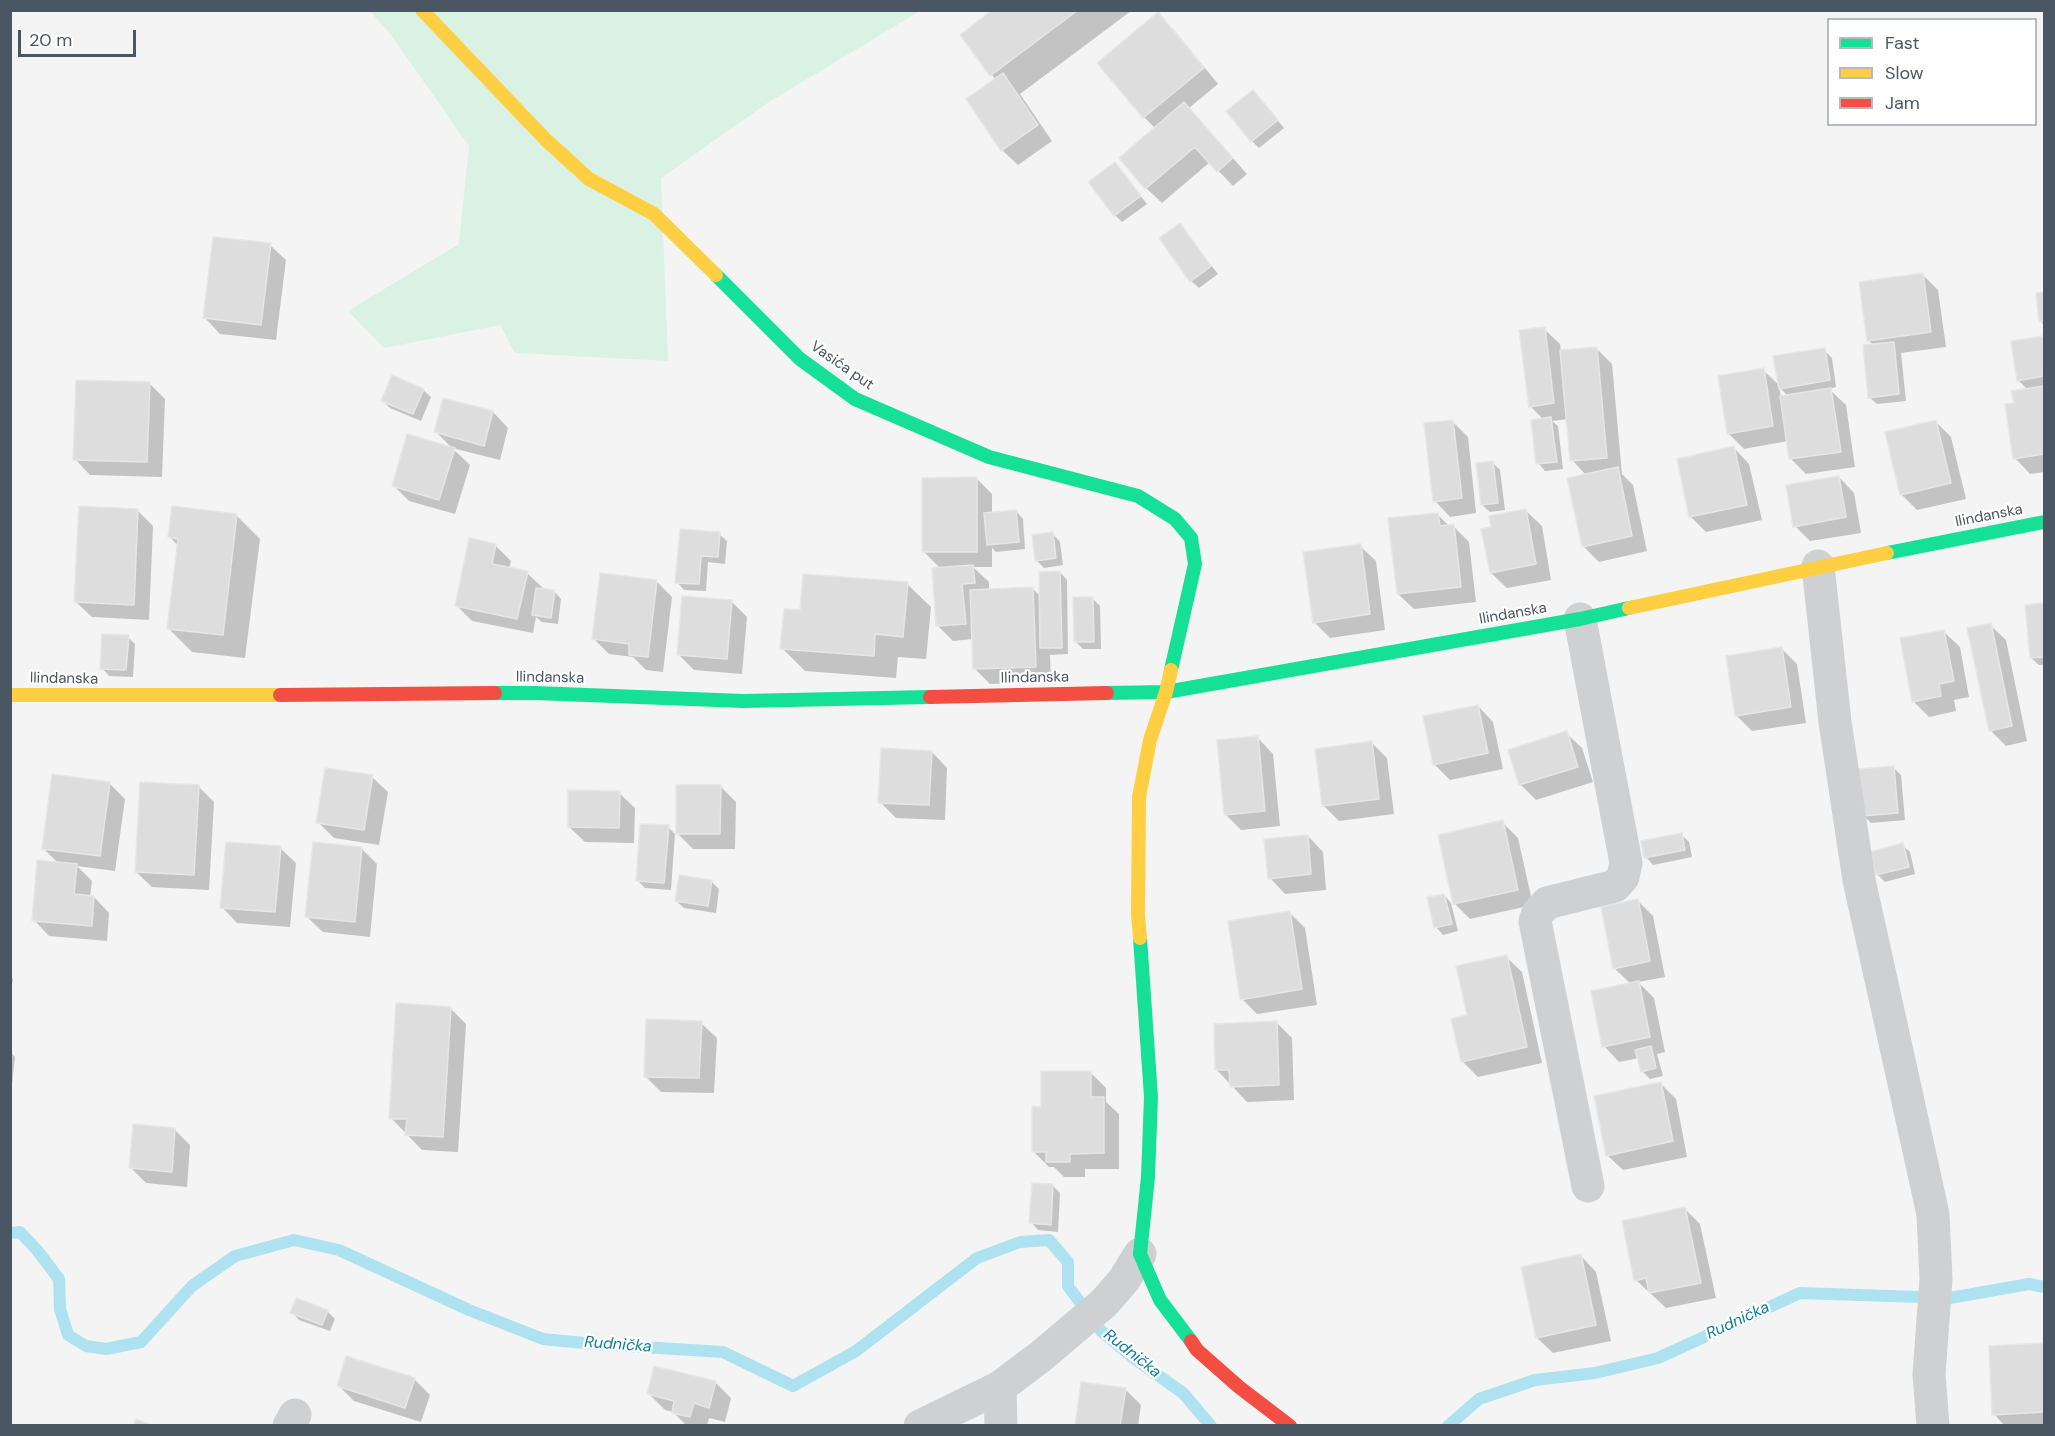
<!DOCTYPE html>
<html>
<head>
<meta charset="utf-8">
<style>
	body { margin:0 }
	#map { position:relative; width:2055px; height:1436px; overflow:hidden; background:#f4f4f4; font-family:"DM Sans",sans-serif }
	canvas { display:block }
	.frame { position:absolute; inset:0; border:12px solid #4a5661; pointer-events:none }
	.legend { position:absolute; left:1827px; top:18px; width:210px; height:108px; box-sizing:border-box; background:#fff; border:2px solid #b7bbc0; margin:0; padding:8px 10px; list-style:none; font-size:18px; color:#4a5661 }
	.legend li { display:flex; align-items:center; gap:12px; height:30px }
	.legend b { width:30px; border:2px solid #b7bbc0 }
	.scale { position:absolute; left:18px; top:30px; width:118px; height:27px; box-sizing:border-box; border:3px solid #4a5661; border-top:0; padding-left:8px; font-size:18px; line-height:21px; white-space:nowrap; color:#4a5661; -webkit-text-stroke:4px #fff; paint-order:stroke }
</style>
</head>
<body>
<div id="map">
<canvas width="2055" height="1436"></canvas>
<div class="frame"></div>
<ul class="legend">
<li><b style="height:8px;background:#16e098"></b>Fast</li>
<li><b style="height:8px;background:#ffcf43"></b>Slow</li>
<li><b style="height:8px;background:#f24e42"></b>Jam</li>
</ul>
<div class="scale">20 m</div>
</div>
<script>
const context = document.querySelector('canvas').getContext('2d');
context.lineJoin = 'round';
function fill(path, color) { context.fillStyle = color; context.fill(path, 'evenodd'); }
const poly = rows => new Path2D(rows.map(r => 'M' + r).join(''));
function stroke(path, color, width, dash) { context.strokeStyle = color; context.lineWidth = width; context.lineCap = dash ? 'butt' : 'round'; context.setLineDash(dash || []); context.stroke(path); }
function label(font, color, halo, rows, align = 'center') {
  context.font = font + ' "DM Sans",sans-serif'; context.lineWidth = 4.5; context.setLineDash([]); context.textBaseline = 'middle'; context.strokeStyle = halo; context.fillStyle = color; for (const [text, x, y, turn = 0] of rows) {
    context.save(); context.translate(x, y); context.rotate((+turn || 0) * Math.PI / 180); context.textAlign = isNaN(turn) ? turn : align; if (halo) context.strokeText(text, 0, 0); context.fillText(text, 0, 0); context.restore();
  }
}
const green = poly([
	[370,11,920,11,769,102,661,178,668,361,515,353,500,325,384,348,348,311,459,244,469,146,391,35]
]);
const shadow = poly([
	[995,10,1131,11,1020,94,1052,141,1018,165,1002,150,996,80,962,35],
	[1158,14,1174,30,1218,84,1189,108,1247,174,1233,186,1210,162,1162,203,1146,188,1156,129,1144,117],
	[1260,99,1284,128,1259,148,1252,141],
	[1115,164,1147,204,1122,222,1115,215],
	[1180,225,1218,274,1199,288,1191,281],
	[270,245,286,260,276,340,220,334,205,318],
	[1923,275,1938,290,1946,347,1901,353,1906,401,1877,404,1869,397,1874,345,1868,340],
	[2044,294,2044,325,2040,321,2038,295],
	[1544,329,1560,344,1561,351,1596,348,1612,364,1622,474,1633,485,1647,551,1599,562,1583,546,1587,476,1572,460,1568,419,1552,421,1558,426,1563,469,1545,471,1538,463,1544,420,1530,406],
	[2044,337,2044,472,2030,474,2015,458,2015,404,2028,390,2018,380,2012,342],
	[1824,350,1832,358,1836,387,1829,389,1846,405,1855,467,1806,474,1791,459,1788,441,1744,449,1728,433,1763,370,1780,386],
	[1779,387,1788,396,1781,397],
	[149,383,165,399,162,477,90,475,75,459],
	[423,390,431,397,421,421,390,408,383,401],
	[493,412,508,428,500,460,452,448,470,465,455,514,409,501,393,485,453,449,436,432],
	[1453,422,1468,437,1476,513,1450,517,1435,501],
	[1936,422,1951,437,1966,499,1917,510,1901,494],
	[1734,448,1749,464,1762,520,1706,532,1691,517,1678,460],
	[1492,462,1500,470,1505,510,1490,512,1482,505],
	[1839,477,1854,493,1861,533,1810,541,1795,526],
	[977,479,992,494,992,514,1016,511,1023,519,1025,549,996,552,992,548,992,567,973,567,989,582,989,591,1033,589,1041,597,1060,572,1067,580,1068,654,1050,655,1051,682,990,684,974,668,973,639,953,641,937,625,941,569,923,551],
	[138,511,153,526,149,620,92,617,76,602],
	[1526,511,1542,526,1551,580,1507,588,1491,573,1493,528],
	[1437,514,1449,526,1453,526,1469,542,1476,602,1414,609,1398,594],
	[237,516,260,539,245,658,192,652,168,628,178,546,170,537],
	[719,534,727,541,725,564,708,562,706,591,684,590,677,582],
	[1053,534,1060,542,1063,565,1044,568,1036,560],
	[495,545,511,561,509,569,527,573,543,588,542,590,554,591,561,599,558,624,542,622,536,617,533,633,472,621,456,605],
	[1360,546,1376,561,1385,630,1330,638,1314,622],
	[656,581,672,597,663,672,646,670,633,657,609,654,594,639],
	[907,584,931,607,926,659,898,657,896,678,805,671,782,648,801,611],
	[1092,598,1100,606,1101,649,1083,649,1075,641],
	[731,601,747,617,742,674,694,670,678,654],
	[2044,605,2044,665,2039,665,2031,658,2027,606],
	[1990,625,2006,640,2027,741,2006,746,1990,730],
	[1944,632,1960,647,1969,697,1954,700,1956,711,1929,717,1913,701],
	[128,637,135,644,133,677,109,676,102,668],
	[1781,648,1797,664,1806,723,1752,731,1737,716],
	[1478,706,1493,722,1503,769,1450,780,1434,764],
	[1566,733,1582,748,1593,782,1536,800,1520,784],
	[1258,738,1273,754,1280,826,1241,830,1225,814],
	[1372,743,1387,758,1394,814,1339,821,1324,806],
	[932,752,947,768,945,820,896,818,880,802],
	[1894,768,1901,775,1905,820,1871,823,1863,815],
	[372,777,388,792,379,845,334,838,318,822],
	[109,783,125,799,115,871,77,866,92,881,90,897,94,897,109,913,107,941,49,936,34,920,58,863,43,848],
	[198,786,214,802,209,890,152,887,136,872],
	[720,786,736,802,735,849,693,849,677,833],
	[619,793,635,808,634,843,585,842,569,827],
	[1502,822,1518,838,1533,905,1470,919,1455,904],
	[668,827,675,834,671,890,645,888,638,881],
	[1682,835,1689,842,1692,857,1653,865,1646,857],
	[1308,836,1323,852,1326,890,1285,894,1270,878],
	[1902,845,1910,852,1915,874,1885,882,1877,874],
	[280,848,296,863,290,927,237,923,222,907],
	[362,849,377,864,370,937,323,932,307,917],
	[680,877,712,882,719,889,716,913,684,908,676,901],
	[1444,895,1451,903,1458,931,1443,935,1436,927],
	[1637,900,1653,916,1665,977,1638,982,1654,998,1665,1052,1657,1054,1663,1076,1650,1079,1642,1071,1639,1058,1619,1062,1604,1046,1631,984,1614,968],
	[1289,912,1305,928,1317,1005,1257,1014,1242,999],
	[1506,957,1522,972,1542,1063,1478,1077,1462,1061,1469,1016],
	[10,976,13,979,10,995],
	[450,1008,466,1024,458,1152,422,1150,391,1118],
	[701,1023,717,1038,714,1093,661,1092,645,1076],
	[1277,1023,1292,1038,1294,1100,1247,1102,1216,1069],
	[10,1052,15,1057,11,1094,10,1094],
	[1091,1073,1106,1088,1106,1102,1119,1114,1119,1169,1085,1169,1085,1177,1064,1177,1054,1167,1049,1167,1033,1151,1043,1108],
	[1660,1083,1676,1099,1687,1157,1623,1170,1607,1155],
	[174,1129,190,1145,187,1187,146,1183,131,1168],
	[1053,1186,1060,1193,1058,1232,1038,1230,1031,1222],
	[1684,1208,1700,1224,1716,1298,1666,1308,1636,1280],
	[1581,1256,1596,1272,1611,1341,1553,1353,1537,1338],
	[327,1311,335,1319,330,1331,299,1320,292,1312],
	[2044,1344,2044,1426,2005,1426,1994,1414,1990,1347],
	[414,1379,430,1395,421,1422,354,1401,339,1386],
	[715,1382,731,1398,725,1422,709,1418,707,1426,687,1426,673,1412,665,1410,649,1394],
	[1125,1389,1141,1405,1138,1426,1077,1426]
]);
const stream = poly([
	[10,1233,20,1232,37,1250,59,1279,60,1309,68,1335,86,1346,106,1349,141,1342,192,1286,235,1256,294,1240,339,1250,469,1310,543,1339,594,1344,723,1352,793,1386,856,1351,977,1258,1020,1242,1049,1240,1068,1262,1068,1286,1101,1331,1135,1359,1183,1393,1211,1426],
	[1448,1426,1479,1399,1535,1380,1595,1373,1658,1358,1800,1293,1950,1298,2029,1284,2044,1287]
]);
const building = poly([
	[992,10,1078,10,990,76,960,35,992,10],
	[1158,12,1204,68,1143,118,1097,63,1158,12],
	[1003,73,1038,125,1001,151,966,99,1003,73],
	[1253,90,1278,120,1251,142,1226,111,1253,90],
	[1184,102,1233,158,1217,172,1195,147,1145,189,1119,158,1184,102],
	[1115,162,1141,196,1114,216,1088,182,1115,162],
	[1180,223,1211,266,1190,282,1159,238,1180,223],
	[213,237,271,243,261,325,203,318,213,237],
	[1923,273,1931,332,1867,341,1859,282,1923,273],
	[2044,292,2044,321,2039,322,2036,293,2044,292],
	[1545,327,1554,403,1529,407,1519,330,1545,327],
	[2044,336,2044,376,2017,381,2011,341,2044,336],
	[1894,342,1899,394,1868,398,1863,345,1894,342],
	[1597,347,1607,458,1570,461,1560,350,1597,347],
	[1825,348,1830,380,1779,389,1773,356,1825,348],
	[1764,368,1773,426,1727,434,1718,376,1764,368],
	[392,375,424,389,413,414,381,401,392,375],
	[76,380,150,382,147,462,73,460,76,380],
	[2044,386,2044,454,2013,459,2005,404,2014,403,2011,391,2044,386],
	[1831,388,1841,452,1789,459,1780,396,1831,388],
	[443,398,493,411,484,446,434,432,443,398],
	[1551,417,1557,462,1536,464,1531,420,1551,417],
	[1453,420,1462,498,1433,502,1424,423,1453,420],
	[1936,420,1951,483,1900,495,1885,432,1936,420],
	[407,434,455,448,439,500,392,486,407,434],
	[1734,446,1747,505,1689,517,1677,459,1734,446],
	[1493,461,1498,503,1481,505,1476,463,1493,461],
	[1618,467,1632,536,1582,547,1567,478,1618,467],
	[1839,476,1846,517,1793,527,1786,485,1839,476],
	[977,477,977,552,922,552,922,478,977,477],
	[79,506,138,509,134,605,74,602,79,506],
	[172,506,237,514,223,635,167,629,178,539,168,537,172,506],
	[1526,509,1536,564,1490,573,1481,529,1491,527,1489,516,1526,509],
	[1016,510,1019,542,987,545,984,513,1016,510],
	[1438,513,1440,526,1454,524,1461,587,1397,594,1388,518,1438,513],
	[680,529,720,532,718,557,701,556,699,584,675,583,680,529],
	[1053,532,1056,558,1035,561,1032,535,1053,532],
	[469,538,496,544,492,564,528,571,517,619,455,606,469,538],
	[1361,544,1370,614,1313,623,1303,552,1361,544],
	[973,565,975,583,962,584,966,624,936,626,932,568,973,565],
	[1060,571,1062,648,1040,648,1039,572,1060,571],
	[600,573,657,580,648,657,629,655,629,644,592,639,600,573],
	[803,574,908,582,903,637,875,634,874,656,780,649,784,609,800,610,803,574],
	[1033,587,1036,667,973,669,970,590,1033,587],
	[536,588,555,590,551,618,532,615,536,588],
	[682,596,732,600,727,659,677,655,682,596],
	[1073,597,1093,597,1094,642,1074,642,1073,597],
	[2044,603,2044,657,2030,658,2025,605,2044,603],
	[1991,623,2012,726,1989,731,1967,628,1991,623],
	[1944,630,1954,681,1939,684,1941,696,1912,702,1900,638,1944,630],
	[102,634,129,635,126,670,100,669,102,634],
	[1782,647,1791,707,1735,716,1726,656,1782,647],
	[1478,705,1488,753,1433,765,1423,716,1478,705],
	[1567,731,1578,767,1519,785,1508,750,1567,731],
	[1258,736,1265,811,1224,815,1217,740,1258,736],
	[1372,741,1379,799,1322,806,1315,749,1372,741],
	[881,748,932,751,929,805,878,803,881,748],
	[1894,766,1898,813,1862,816,1858,769,1894,766],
	[325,768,373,775,364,830,316,823,325,768],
	[52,774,110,782,100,856,42,849,52,774],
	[140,782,199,785,194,875,135,872,140,782],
	[676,785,721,785,720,834,676,834,676,785],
	[568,790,620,791,619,828,568,827,568,790],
	[1503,820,1518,890,1453,904,1438,835,1503,820],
	[640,824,669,825,664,883,636,881,640,824],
	[1682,833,1685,850,1644,858,1641,841,1682,833],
	[1308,835,1311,874,1268,879,1264,839,1308,835],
	[226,842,281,846,275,912,220,908,226,842],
	[313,842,362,847,355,922,305,917,313,842],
	[1903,843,1909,867,1876,875,1870,852,1903,843],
	[37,860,77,864,74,894,94,896,92,926,32,921,37,860],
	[679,875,712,880,708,906,675,901,679,875],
	[1444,894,1452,924,1434,928,1427,897,1444,894],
	[1638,899,1650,961,1613,969,1601,907,1638,899],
	[1290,911,1302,989,1240,1000,1228,921,1290,911],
	[1507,955,1527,1047,1461,1062,1451,1019,1467,1015,1456,966,1507,955],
	[1639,981,1650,1037,1602,1047,1591,991,1639,981],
	[396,1003,451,1007,443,1137,405,1135,407,1119,389,1119,396,1003],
	[646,1019,702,1021,699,1078,644,1077,646,1019],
	[1277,1021,1279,1085,1230,1087,1229,1070,1215,1070,1214,1024,1277,1021],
	[1651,1046,1656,1068,1641,1072,1635,1050,1651,1046],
	[1041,1071,1091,1071,1091,1097,1104,1097,1104,1153,1070,1154,1070,1162,1046,1162,1046,1152,1032,1152,1032,1106,1041,1107,1041,1071],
	[1661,1082,1673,1141,1606,1156,1594,1096,1661,1082],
	[133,1124,175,1128,172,1172,129,1168,133,1124],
	[1032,1183,1053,1184,1051,1225,1029,1223,1032,1183],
	[1685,1207,1701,1283,1649,1293,1646,1278,1634,1281,1622,1221,1685,1207],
	[1581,1254,1596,1325,1536,1338,1521,1267,1581,1254],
	[296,1298,328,1310,322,1325,290,1313,296,1298],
	[2044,1343,2044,1412,1992,1415,1989,1346,2044,1343],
	[346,1356,415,1378,405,1408,337,1386,346,1356],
	[654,1366,716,1381,709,1408,694,1403,690,1417,672,1413,674,1401,647,1394,654,1366],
	[1081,1382,1126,1388,1120,1426,1075,1426,1081,1382],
	[136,1419,153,1426,133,1426,136,1419]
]);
const street = poly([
	[1818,566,1835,722,1859,880,1933,1214,1936,1279,1929,1374,1933,1426],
	[1580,619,1626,863,1623,877,1615,886,1547,903,1538,913,1535,921,1588,1186],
	[1000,1387,1001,1426],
	[289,1426,295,1415],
	[920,1426,1000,1387,1040,1357,1104,1303,1124,1280,1140,1254]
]);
const fast = poly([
	[716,275,800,359,855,399,989,457,1138,496,1175,519,1191,538,1195,564,1171,670],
	[1887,553,2044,522],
	[495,693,535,693,743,701,930,697],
	[1107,693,1166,692,1580,619,1629,608],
	[1140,938,1151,1097,1148,1177,1140,1254,1160,1300,1191,1341]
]);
const slow = poly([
	[422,10,546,140,589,179,654,214,716,275],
	[1629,608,1887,553],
	[10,695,280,695],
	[1140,938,1138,915,1139,797,1150,740,1166,692,1171,670]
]);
const jam = poly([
	[280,695,495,693],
	[930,697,1107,693],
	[1191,1341,1197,1350,1239,1387,1290,1426]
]);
const streetNames = [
	["Vasića put",842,366,35],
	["Ilindanska",1989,516,-11],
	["Ilindanska",1513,614,-10],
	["Ilindanska",550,678,1],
	["Ilindanska",1035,678,-1],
	["Ilindanska",64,679,1]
];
const waterNames = [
	["Rudnička",1738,1321,-25],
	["Rudnička",618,1345,4],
	["Rudnička",1132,1354,38]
];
fill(green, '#d9f2e3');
fill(shadow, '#0003');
stroke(stream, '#aee2f0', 12);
fill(building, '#ddddde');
stroke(building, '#e5e6e7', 1.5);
stroke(street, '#ced0d2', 33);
stroke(fast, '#16e098', 14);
stroke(slow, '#ffcf43', 14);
stroke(jam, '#f24e42', 14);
label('15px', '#4a5661', '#fff', streetNames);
label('italic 16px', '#0c7c9b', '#fff', waterNames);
</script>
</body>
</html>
